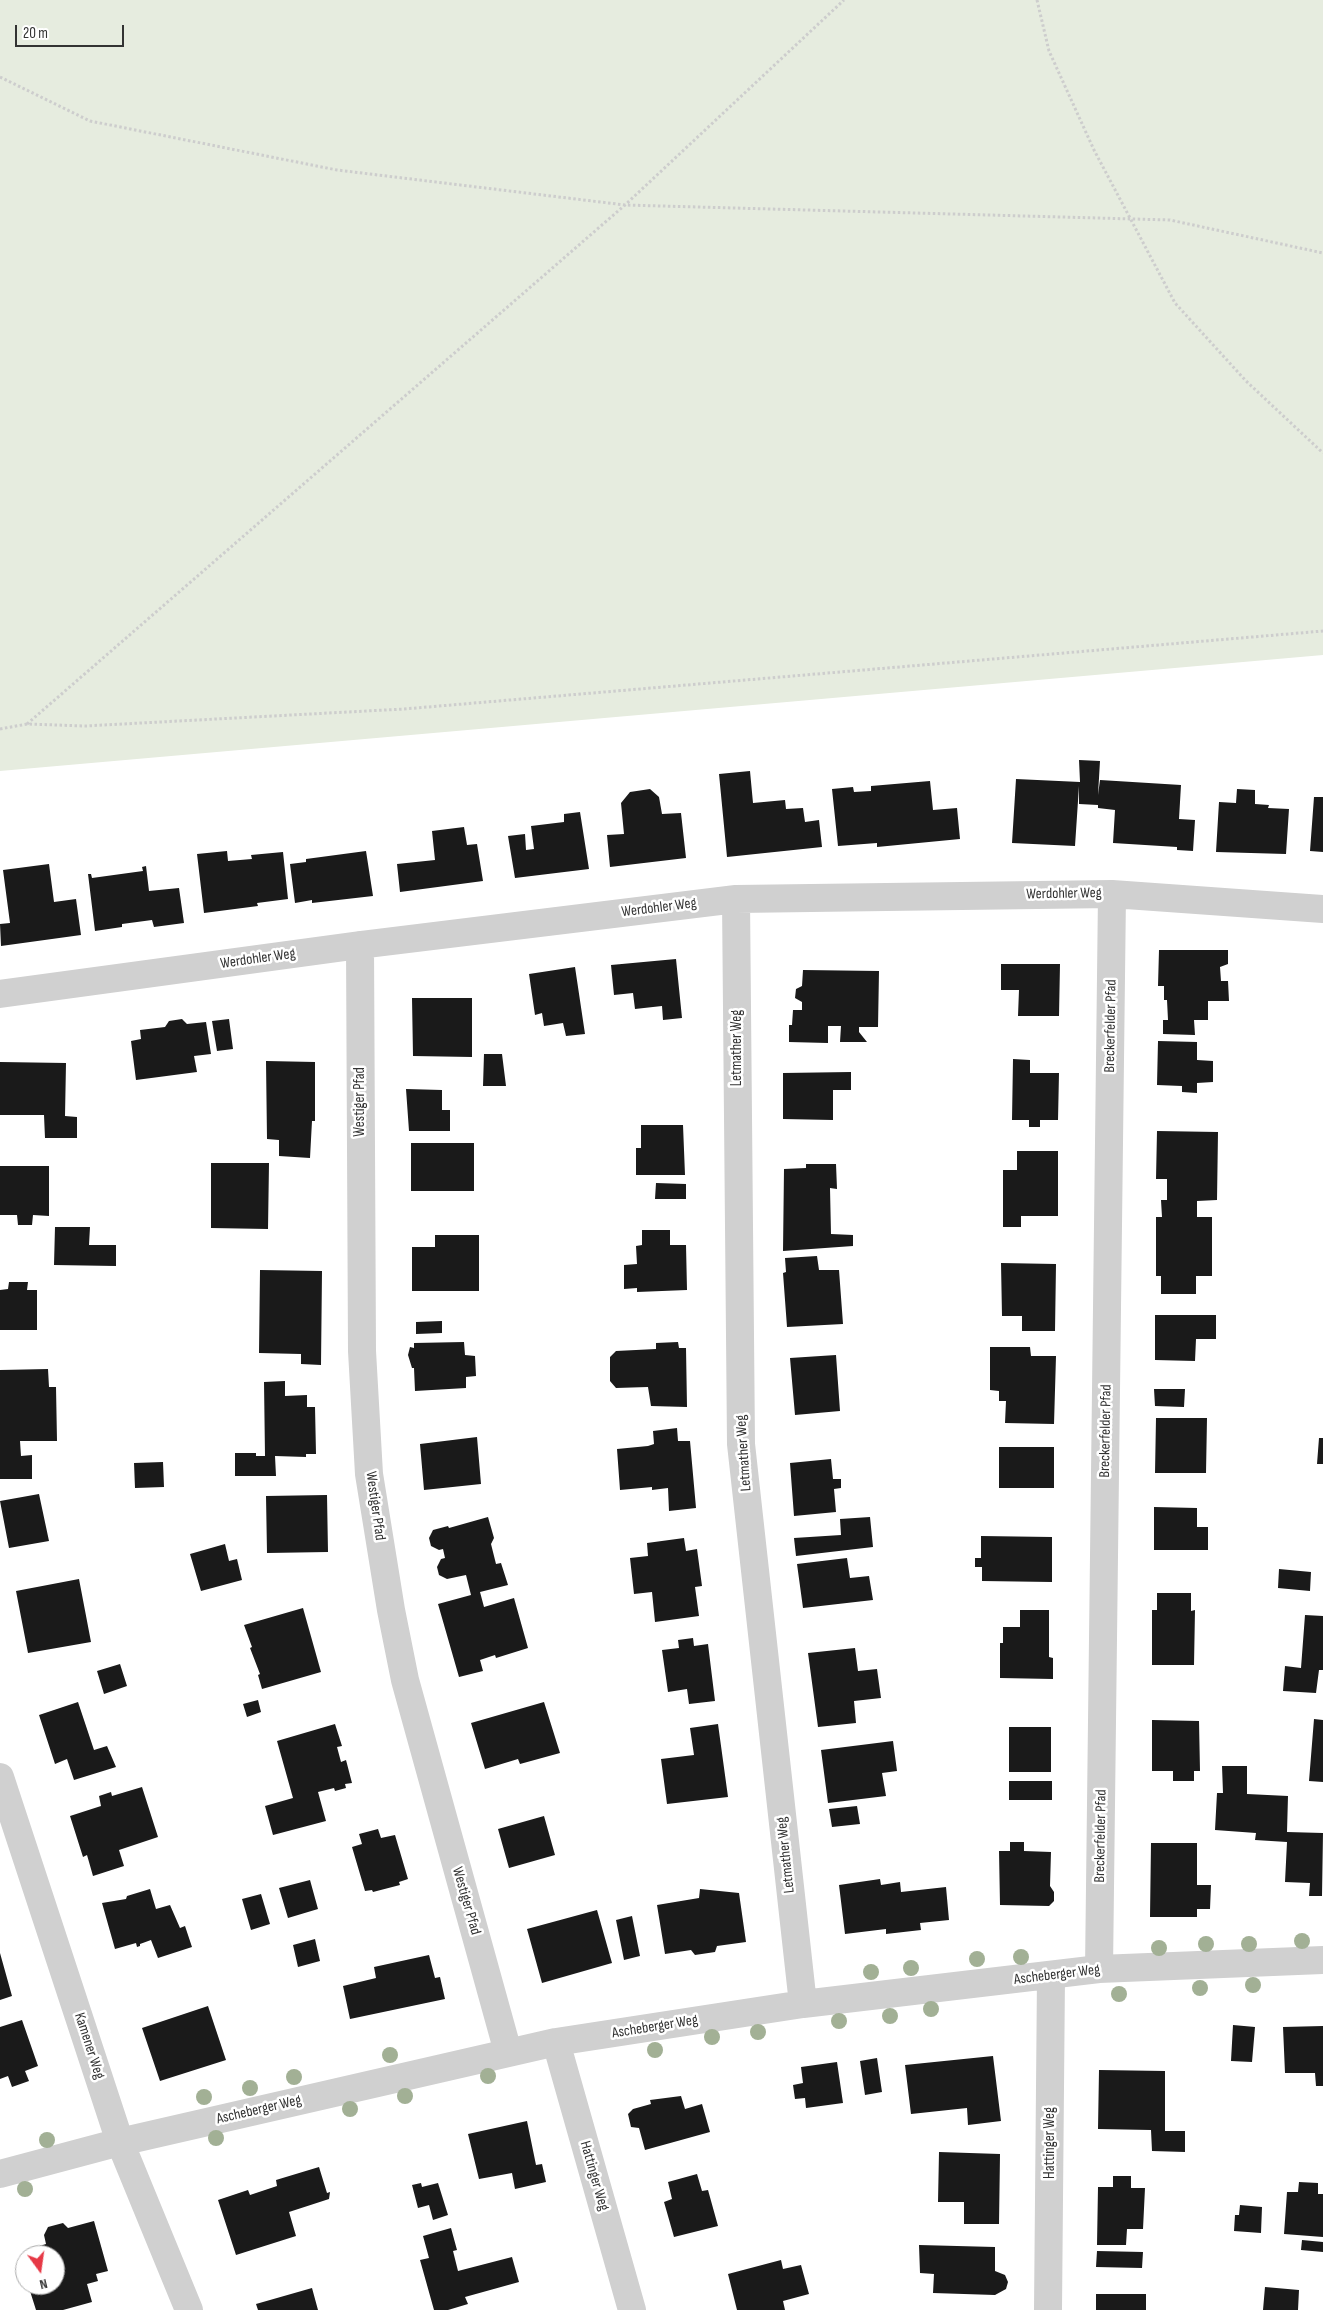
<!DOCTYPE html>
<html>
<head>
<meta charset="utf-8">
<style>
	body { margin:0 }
	#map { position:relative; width:1323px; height:2310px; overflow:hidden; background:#fff; font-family:"Sofia Sans Condensed",sans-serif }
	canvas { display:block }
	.north { position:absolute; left:15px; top:2245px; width:50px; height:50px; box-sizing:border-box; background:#fff; border:1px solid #adadad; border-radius:50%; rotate:166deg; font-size:14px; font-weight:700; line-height:20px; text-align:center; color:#333 }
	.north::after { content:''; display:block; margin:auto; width:18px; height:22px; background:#e63946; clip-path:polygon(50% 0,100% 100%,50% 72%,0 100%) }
	.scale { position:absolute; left:15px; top:25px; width:109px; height:22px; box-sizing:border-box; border:2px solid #333; border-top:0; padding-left:6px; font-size:15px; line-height:18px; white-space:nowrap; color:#333; -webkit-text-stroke:4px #fff; paint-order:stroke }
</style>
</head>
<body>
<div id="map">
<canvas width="1323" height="2310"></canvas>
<div class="north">N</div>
<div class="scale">20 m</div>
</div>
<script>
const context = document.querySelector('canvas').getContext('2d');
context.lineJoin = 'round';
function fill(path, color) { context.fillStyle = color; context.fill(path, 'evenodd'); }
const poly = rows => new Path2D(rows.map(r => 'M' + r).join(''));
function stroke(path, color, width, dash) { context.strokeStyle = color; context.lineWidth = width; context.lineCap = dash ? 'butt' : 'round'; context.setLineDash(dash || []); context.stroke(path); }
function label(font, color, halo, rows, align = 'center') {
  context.font = font + ' "Sofia Sans Condensed",sans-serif'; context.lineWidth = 5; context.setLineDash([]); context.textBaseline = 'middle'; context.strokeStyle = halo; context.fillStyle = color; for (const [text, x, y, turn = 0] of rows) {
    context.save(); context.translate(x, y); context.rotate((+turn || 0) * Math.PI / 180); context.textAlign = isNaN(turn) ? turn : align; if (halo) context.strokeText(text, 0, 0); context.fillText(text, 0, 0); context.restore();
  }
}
const green = poly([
	[0,0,1323,0,1323,655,0,771]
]);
const building = poly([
	[1079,760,1100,761,1098,795,1100,780,1181,785,1179,819,1195,820,1193,851,1177,850,1177,847,1113,843,1115,810,1098,808,1098,805,1079,804,1079,786,1075,846,1012,843,1016,779,1080,782],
	[750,771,753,803,785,800,786,809,803,808,805,822,819,820,822,847,727,857,719,774],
	[930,781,933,810,957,808,960,839,877,847,877,843,838,846,832,789,853,787,854,792,871,791,871,786],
	[650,789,659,797,662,814,681,813,686,858,610,867,607,835,624,834,621,803,630,792],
	[1237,789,1255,790,1255,804,1269,805,1268,808,1289,809,1286,854,1216,852,1219,802,1236,803],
	[1314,797,1323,797,1323,852,1310,851],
	[580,812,589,869,515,878,508,836,525,834,526,850,534,849,531,826,564,822,564,814],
	[464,827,467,845,477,844,483,881,400,892,397,864,435,860,432,831],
	[227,851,228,861,252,859,251,855,283,852,288,899,257,903,258,906,204,913,197,854],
	[366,851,373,896,312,903,312,900,295,903,290,864,306,862,306,859],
	[49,864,54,902,76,899,81,935,1,946,0,924,10,923,3,870],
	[146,866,149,891,179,888,184,923,154,927,152,920,122,924,122,927,95,931,88,874,91,874,92,878,143,871,142,867],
	[1159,950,1228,950,1228,964,1220,967,1221,981,1228,981,1229,1001,1208,1001,1208,1020,1194,1020,1195,1035,1163,1034,1163,1020,1168,1020,1167,1000,1164,1000,1164,986,1158,986],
	[676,959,682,1018,663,1020,662,1006,635,1009,633,993,614,995,611,965],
	[1001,964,1060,964,1059,1016,1018,1016,1019,990,1001,990],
	[575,967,585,1034,566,1036,563,1023,544,1026,542,1013,535,1015,529,974],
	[803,970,879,971,878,1027,859,1027,859,1032,867,1042,840,1042,841,1026,828,1026,828,1043,789,1042,789,1025,792,1025,793,1010,802,1010,802,1002,795,998,796,989,802,986],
	[412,998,472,998,472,1057,413,1056],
	[182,1019,187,1024,206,1022,211,1054,194,1056,197,1072,136,1080,131,1041,141,1039,140,1030,165,1027,169,1021],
	[229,1019,233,1049,217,1051,212,1021],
	[1158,1041,1197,1042,1197,1060,1213,1061,1213,1082,1197,1083,1197,1093,1182,1092,1182,1086,1157,1085],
	[484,1054,502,1054,506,1086,483,1086],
	[1013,1059,1030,1060,1030,1073,1059,1073,1058,1120,1040,1120,1040,1127,1029,1127,1029,1120,1012,1120],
	[266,1061,315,1062,315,1121,312,1121,310,1158,279,1156,279,1140,267,1139],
	[0,1062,66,1063,65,1116,77,1117,77,1138,45,1138,44,1115,0,1115],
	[851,1072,851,1090,833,1090,833,1120,783,1119,783,1073],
	[406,1089,442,1090,442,1110,450,1110,450,1131,409,1131],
	[641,1125,683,1125,685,1175,636,1175,636,1148,641,1148],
	[1157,1131,1218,1132,1217,1200,1197,1201,1197,1217,1212,1217,1212,1276,1196,1276,1196,1294,1161,1294,1161,1276,1156,1276,1156,1217,1162,1217,1161,1200,1167,1200,1167,1179,1156,1179],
	[411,1143,474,1143,474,1191,411,1191],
	[1017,1151,1058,1151,1058,1216,1021,1216,1021,1227,1003,1227,1003,1170,1017,1170],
	[211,1163,269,1163,268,1229,211,1228],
	[806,1164,836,1164,837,1189,830,1188,831,1234,853,1235,853,1246,783,1251,784,1169,806,1168],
	[0,1166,49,1166,49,1216,33,1215,32,1225,18,1225,17,1215,0,1215],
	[656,1183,686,1184,686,1199,655,1199],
	[55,1227,90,1227,89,1245,116,1245,116,1266,54,1265],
	[642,1230,670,1230,670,1245,686,1245,687,1290,637,1292,637,1288,624,1289,624,1265,637,1264,636,1246,642,1245],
	[435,1235,479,1235,479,1291,412,1291,412,1247,435,1247],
	[817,1256,819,1270,839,1270,843,1324,787,1327,783,1273,786,1272,785,1258],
	[1001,1263,1056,1264,1055,1331,1022,1331,1022,1316,1002,1316],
	[260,1270,322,1271,321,1365,301,1364,301,1354,259,1353],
	[9,1282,28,1282,27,1290,37,1290,37,1330,0,1330,0,1290,8,1289],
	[1155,1315,1216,1315,1216,1339,1196,1339,1195,1361,1155,1360],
	[442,1321,442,1333,416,1334,416,1322],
	[464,1342,465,1355,475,1356,476,1376,466,1377,466,1388,415,1391,414,1368,412,1368,408,1355,410,1347,414,1348,414,1343],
	[678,1342,679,1348,686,1348,687,1407,651,1406,648,1387,616,1388,610,1381,610,1357,616,1351,656,1349,656,1343],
	[990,1347,1030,1347,1031,1356,1056,1356,1054,1424,1005,1423,1006,1401,999,1401,999,1391,990,1390],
	[836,1355,840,1411,795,1415,790,1358],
	[48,1369,49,1387,56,1387,57,1441,20,1441,21,1456,32,1455,32,1479,0,1479,0,1370],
	[285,1381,285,1396,307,1395,307,1407,315,1407,316,1454,306,1454,306,1457,275,1456,276,1476,235,1476,235,1453,256,1453,256,1456,265,1456,264,1382],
	[1154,1389,1185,1389,1184,1407,1155,1406],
	[1156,1418,1207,1418,1206,1473,1155,1473],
	[677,1428,678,1441,690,1441,696,1508,669,1511,668,1488,652,1490,652,1487,620,1490,617,1449,648,1446,654,1444,653,1431],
	[477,1437,481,1484,424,1490,420,1444],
	[1319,1438,1323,1438,1323,1464,1317,1464],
	[999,1447,1054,1447,1054,1488,999,1488],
	[831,1459,833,1479,841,1479,841,1488,834,1489,836,1512,794,1516,790,1463],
	[163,1462,164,1487,135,1488,134,1463],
	[39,1494,49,1541,9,1548,0,1501],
	[327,1495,328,1552,267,1553,266,1496],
	[1154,1507,1197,1508,1197,1527,1208,1527,1208,1550,1154,1550],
	[488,1517,494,1538,491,1544,496,1564,501,1563,508,1585,480,1592,484,1607,514,1598,528,1648,496,1658,495,1655,480,1660,483,1671,459,1677,438,1604,471,1595,466,1575,447,1579,439,1575,437,1567,441,1559,445,1558,443,1549,439,1550,431,1546,429,1538,433,1530,448,1526,449,1528],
	[870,1517,873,1547,796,1556,794,1538,841,1535,840,1519],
	[981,1536,1052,1537,1052,1582,982,1581,982,1567,975,1567,975,1558,981,1558],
	[684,1538,686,1551,697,1549,702,1586,695,1587,699,1616,655,1622,652,1592,634,1594,630,1558,648,1556,647,1543],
	[225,1544,229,1561,237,1559,242,1580,201,1591,190,1554],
	[847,1558,850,1578,869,1576,873,1600,803,1608,797,1564],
	[1279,1569,1311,1572,1310,1591,1278,1588],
	[79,1579,91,1642,28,1653,16,1591],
	[1157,1593,1191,1593,1191,1611,1195,1610,1194,1665,1152,1665,1152,1610,1157,1610],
	[303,1608,321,1672,262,1689,258,1675,260,1674,250,1648,252,1647,244,1625],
	[1020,1610,1049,1610,1049,1657,1053,1658,1053,1679,1000,1678,1000,1643,1003,1643,1003,1627,1020,1627],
	[1305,1615,1323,1616,1323,1670,1319,1670,1316,1693,1283,1691,1285,1666,1301,1668],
	[693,1638,694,1646,708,1644,715,1701,689,1704,687,1689,668,1692,662,1650,679,1648,678,1640],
	[855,1648,858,1671,877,1669,881,1698,854,1701,856,1723,818,1727,808,1653],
	[120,1664,127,1686,104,1694,97,1671],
	[258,1700,261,1712,247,1717,243,1704],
	[78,1702,94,1750,107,1746,116,1767,74,1780,67,1759,55,1764,39,1715],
	[544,1702,560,1753,520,1764,518,1759,485,1769,471,1723],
	[1314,1719,1323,1720,1323,1782,1309,1781],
	[1152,1720,1199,1721,1200,1771,1194,1771,1194,1781,1173,1781,1173,1771,1152,1771],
	[335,1724,342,1746,337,1747,341,1762,346,1760,352,1783,345,1784,346,1788,335,1791,334,1788,318,1792,326,1821,273,1835,265,1806,293,1798,277,1741],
	[718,1724,728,1797,667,1804,661,1759,694,1755,690,1728],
	[1009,1727,1051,1727,1051,1772,1009,1772],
	[893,1741,897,1771,882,1773,886,1796,828,1803,821,1750],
	[1222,1766,1247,1766,1247,1794,1288,1796,1287,1832,1323,1833,1322,1896,1309,1896,1310,1883,1285,1882,1287,1842,1255,1840,1256,1833,1215,1830,1217,1793,1223,1793],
	[1009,1781,1052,1781,1052,1800,1009,1800],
	[142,1787,158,1837,119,1850,124,1866,93,1876,87,1855,83,1857,70,1816,101,1806,99,1796,111,1792,112,1796],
	[857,1806,860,1824,832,1827,829,1809],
	[544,1816,555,1855,509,1868,498,1829],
	[378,1829,381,1838,395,1835,408,1879,399,1882,400,1885,373,1892,372,1890,365,1891,352,1847,362,1844,359,1834],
	[1010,1842,1024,1842,1024,1851,1051,1852,1050,1886,1054,1892,1054,1901,1049,1906,1000,1905,999,1851,1010,1851],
	[1151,1843,1197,1843,1197,1885,1211,1885,1210,1909,1197,1909,1197,1917,1150,1917],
	[880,1879,881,1885,900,1882,901,1892,946,1887,949,1920,920,1923,921,1930,886,1934,886,1929,845,1934,839,1885],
	[310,1880,318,1909,288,1918,279,1888],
	[150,1889,156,1909,170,1905,180,1928,185,1926,192,1947,158,1958,151,1940,140,1944,140,1946,137,1947,136,1943,115,1949,102,1903,126,1899,127,1896],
	[700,1889,739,1893,746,1942,717,1946,715,1952,695,1955,691,1950,665,1954,657,1905,699,1898],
	[261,1894,270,1924,251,1930,242,1899],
	[597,1910,612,1963,542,1983,527,1929],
	[632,1916,640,1956,624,1960,616,1920],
	[315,1939,320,1961,298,1967,293,1945],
	[0,1953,12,1996,0,2000],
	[429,1955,435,1978,440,1977,445,1999,350,2019,343,1986,376,1978,374,1967],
	[208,2006,226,2060,160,2081,142,2028],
	[22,2020,38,2066,25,2071,29,2081,12,2087,8,2076,0,2079,0,2027],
	[1233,2025,1255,2027,1252,2062,1231,2061],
	[1323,2026,1323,2086,1316,2086,1315,2073,1285,2073,1283,2027],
	[993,2056,1001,2121,968,2125,967,2108,911,2114,905,2065],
	[877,2058,882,2092,865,2095,860,2061],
	[837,2062,843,2103,806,2108,805,2098,795,2099,793,2085,803,2083,801,2067],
	[1099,2070,1165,2071,1165,2131,1185,2131,1185,2152,1152,2151,1151,2130,1098,2129],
	[681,2096,685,2109,702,2104,710,2132,645,2150,639,2128,631,2127,628,2114,633,2109,651,2104,650,2100],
	[527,2121,536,2165,542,2164,546,2182,515,2189,512,2173,479,2179,468,2134],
	[939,2152,1000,2154,999,2224,964,2224,964,2202,938,2202],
	[319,2167,327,2193,330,2192,329,2199,289,2212,296,2236,236,2255,218,2200,248,2190,250,2195,277,2186,276,2180],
	[697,2174,702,2191,708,2190,718,2226,674,2237,664,2202,672,2199,668,2182],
	[1113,2176,1131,2176,1131,2188,1145,2188,1143,2229,1127,2229,1126,2245,1097,2245,1098,2187,1113,2187],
	[1299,2182,1318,2183,1318,2194,1323,2194,1323,2237,1284,2234,1287,2192,1298,2192],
	[421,2183,422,2187,438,2183,448,2215,433,2220,429,2205,418,2208,412,2185],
	[1240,2205,1262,2207,1261,2233,1234,2231,1235,2215,1239,2215],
	[94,2221,108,2271,96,2274,98,2281,87,2284,92,2302,63,2310,36,2310,30,2291,55,2285,55,2255,35,2255,33,2248,46,2244,44,2235,48,2227,63,2223,68,2228],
	[451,2228,457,2250,453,2251,458,2271,512,2257,519,2282,465,2297,468,2304,448,2310,434,2310,420,2260,429,2258,423,2236],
	[1302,2240,1323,2242,1323,2252,1301,2250],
	[919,2245,995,2247,995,2271,1005,2275,1008,2282,1006,2289,995,2295,933,2293,934,2274,920,2273],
	[1097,2251,1143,2252,1142,2268,1096,2267],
	[781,2260,783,2269,801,2265,809,2294,783,2301,785,2310,737,2310,728,2274],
	[1265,2287,1299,2290,1298,2310,1263,2310],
	[312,2288,318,2310,258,2310,256,2304],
	[1096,2294,1146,2294,1146,2310,1096,2310]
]);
const path = poly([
	[1037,0,1049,51,1094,150,1175,303,1246,381,1323,453],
	[0,77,90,121,337,170,625,205,1170,220,1323,253],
	[27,724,625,205,844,0],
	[0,729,27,724,85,726,404,709,1323,631]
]);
const street = poly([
	[736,899,741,1444,803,2004],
	[360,945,362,1351,369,1474,391,1610,405,1680,508,2052],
	[0,994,360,945,736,899,1112,894,1323,909],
	[0,1777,120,2142,189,2310],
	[1099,1969,1112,894],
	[556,2042,632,2310],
	[0,2174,120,2142,556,2042,803,2004,1099,1969,1323,1960],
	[1048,2310,1051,1976]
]);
const trees = [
	[1302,1941],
	[1206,1944],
	[1249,1944],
	[1159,1948],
	[1021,1957],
	[977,1959],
	[911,1968],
	[871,1972],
	[1253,1985],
	[1200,1988],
	[1119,1994],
	[931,2009],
	[890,2016],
	[839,2021],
	[758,2032],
	[712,2037],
	[655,2050],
	[390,2055],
	[488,2076],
	[294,2077],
	[250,2088],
	[405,2096],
	[204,2097],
	[350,2109],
	[216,2138],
	[47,2140],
	[25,2189]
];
const streetNames = [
	["Werdohler Weg",1064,894,-1],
	["Werdohler Weg",659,908,-7],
	["Werdohler Weg",258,959,-8],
	["Breckerfelder Pfad",1111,1026,-89],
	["Letmather Weg",737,1048,-90],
	["Westiger Pfad",360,1102,-90],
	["Breckerfelder Pfad",1106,1431,-89],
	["Letmather Weg",744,1453,-94],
	["Westiger Pfad",375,1506,82],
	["Breckerfelder Pfad",1101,1836,-89],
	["Letmather Weg",786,1855,-96],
	["Westiger Pfad",466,1901,74],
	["Ascheberger Weg",1057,1975,-7],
	["Ascheberger Weg",655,2027,-9],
	["Kamener Weg",89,2046,72],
	["Ascheberger Weg",259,2110,-13],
	["Hattinger Weg",1050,2143,-90],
	["Hattinger Weg",594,2176,74]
];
fill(green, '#e6ecdf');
fill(building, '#1a1a1a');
stroke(path, '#cdcdcd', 3, [2.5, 2.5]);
stroke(street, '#d0d0d0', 28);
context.fillStyle = '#a2b095';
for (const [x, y] of trees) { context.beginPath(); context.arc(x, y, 8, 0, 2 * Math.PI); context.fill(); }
label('15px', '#333', '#fff', streetNames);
</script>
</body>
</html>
